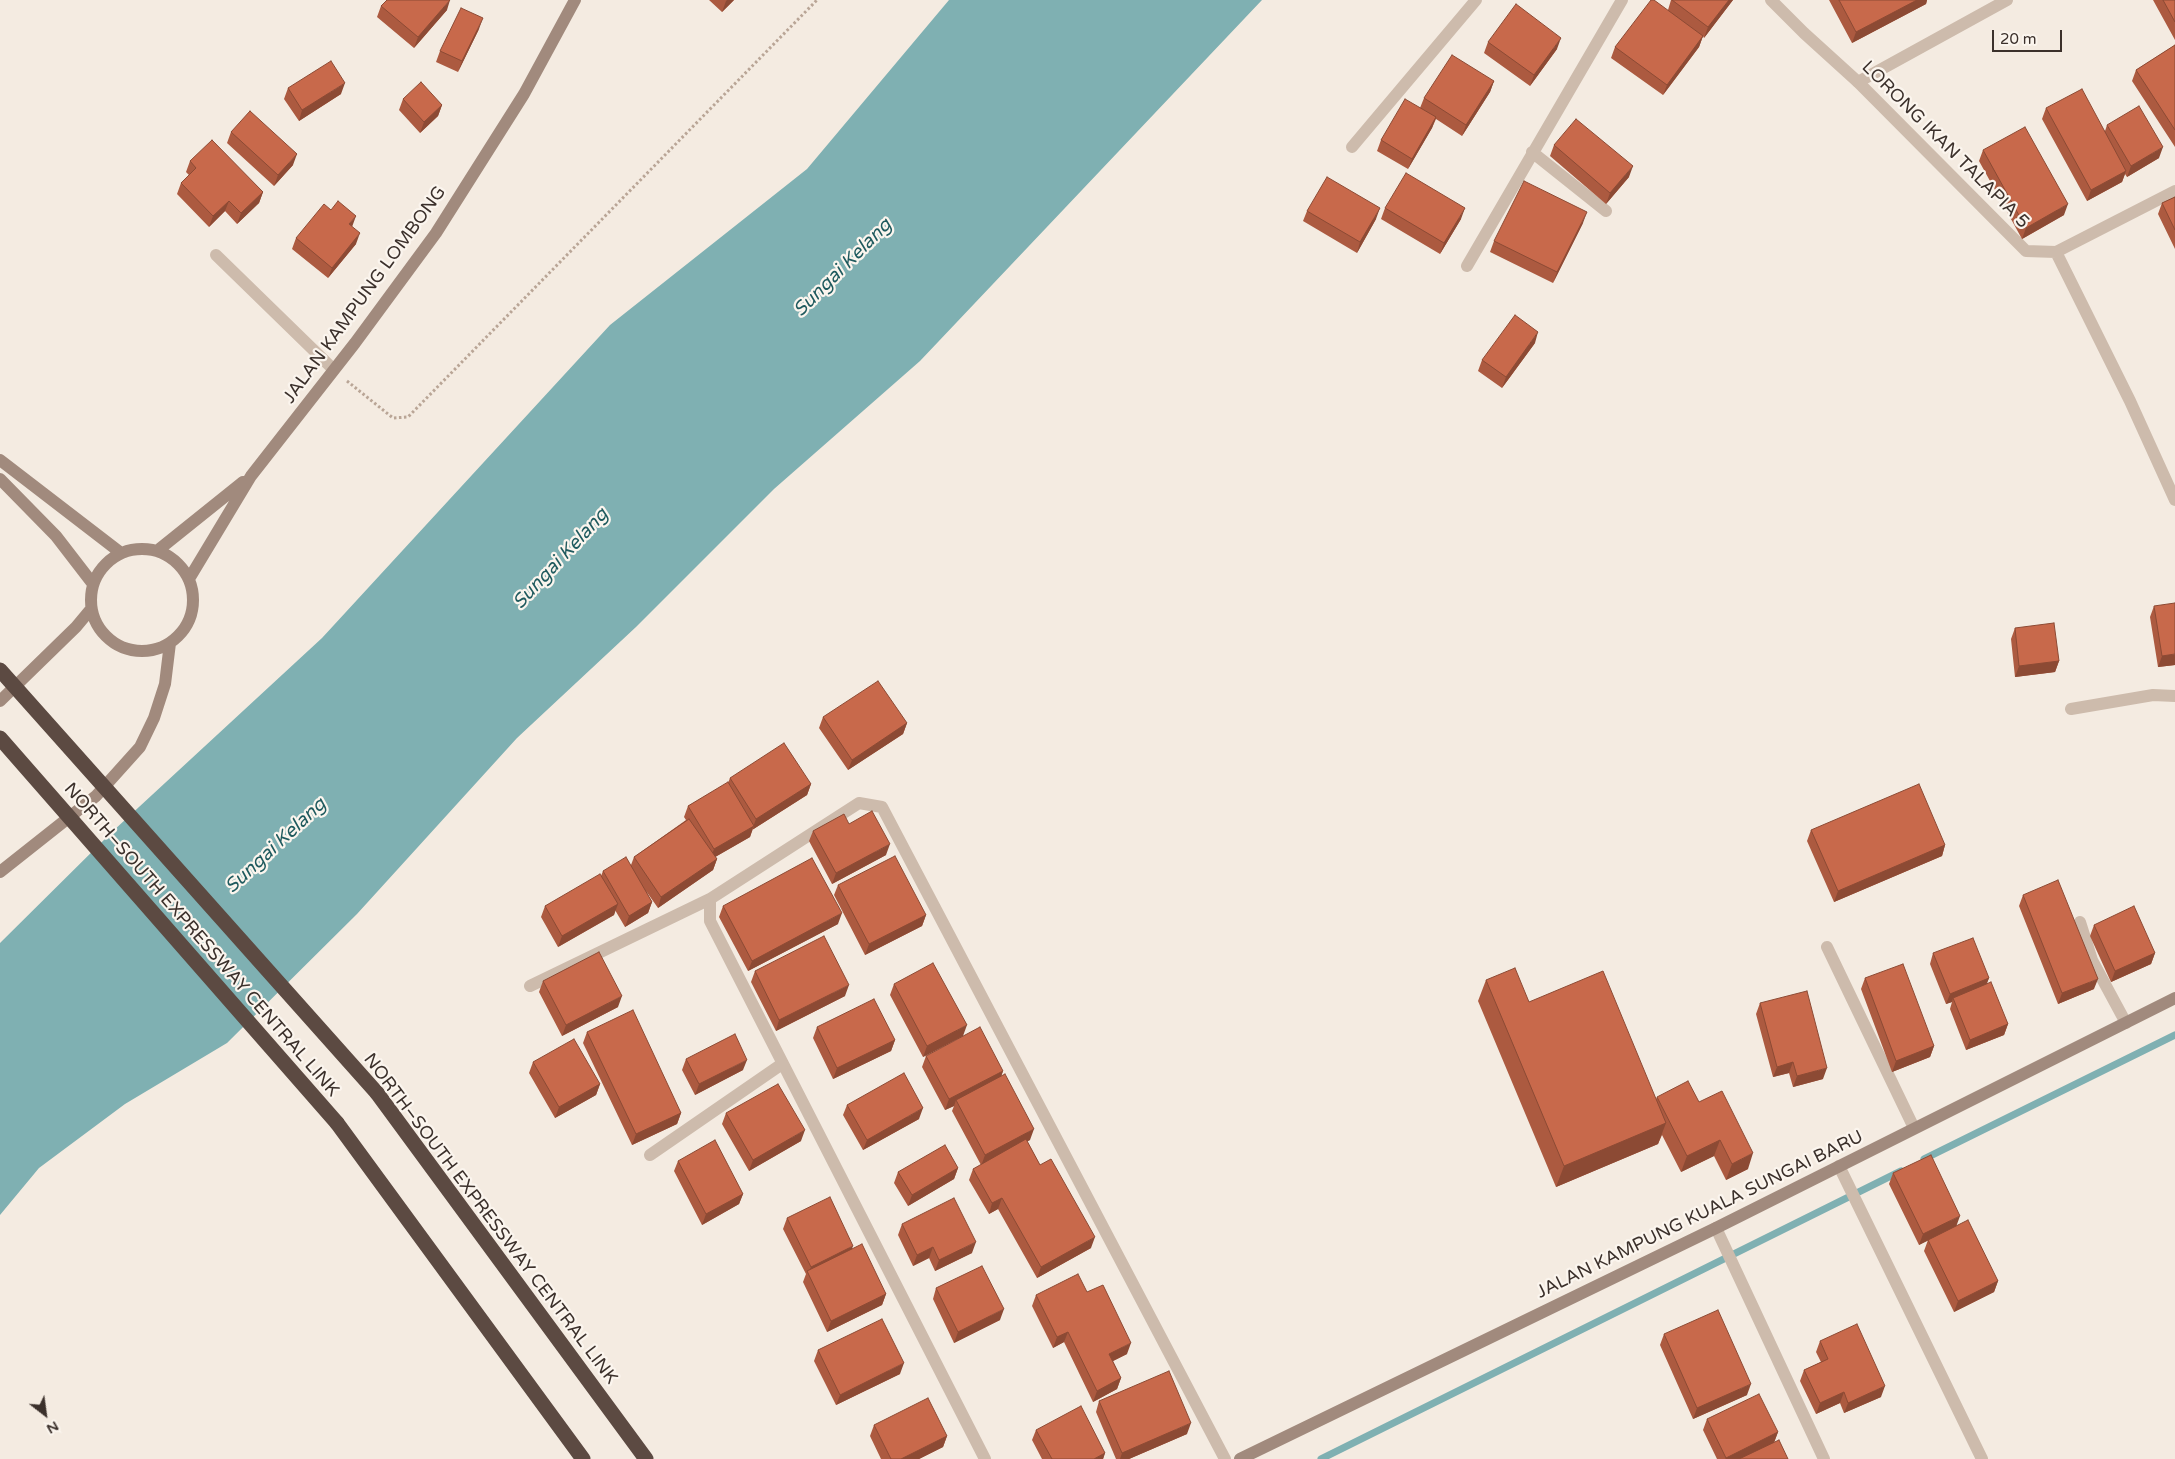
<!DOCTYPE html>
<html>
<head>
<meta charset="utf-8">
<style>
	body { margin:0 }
	#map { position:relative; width:2175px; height:1459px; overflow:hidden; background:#f4ebe1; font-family:"Varela Round",sans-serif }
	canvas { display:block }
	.north { position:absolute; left:20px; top:1389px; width:50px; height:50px; -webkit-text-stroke:4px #fbf5ee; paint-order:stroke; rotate:150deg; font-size:14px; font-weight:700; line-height:20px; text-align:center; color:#3b302b }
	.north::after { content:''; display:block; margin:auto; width:18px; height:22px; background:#3b302b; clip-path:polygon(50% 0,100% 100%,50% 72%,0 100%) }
	.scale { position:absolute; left:1992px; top:30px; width:70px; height:22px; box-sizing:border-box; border:2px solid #3b302b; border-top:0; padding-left:6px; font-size:15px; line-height:18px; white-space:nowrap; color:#3b302b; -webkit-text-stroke:4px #fbf5ee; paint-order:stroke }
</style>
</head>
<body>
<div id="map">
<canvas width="2175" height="1459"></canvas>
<div class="north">N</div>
<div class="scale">20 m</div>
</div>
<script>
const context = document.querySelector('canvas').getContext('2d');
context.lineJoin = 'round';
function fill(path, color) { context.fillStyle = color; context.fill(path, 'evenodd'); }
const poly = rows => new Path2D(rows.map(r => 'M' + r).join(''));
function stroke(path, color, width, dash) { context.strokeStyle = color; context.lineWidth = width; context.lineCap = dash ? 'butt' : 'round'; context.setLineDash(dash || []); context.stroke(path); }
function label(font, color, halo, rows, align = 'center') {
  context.font = font + ' "Varela Round",sans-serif'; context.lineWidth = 4.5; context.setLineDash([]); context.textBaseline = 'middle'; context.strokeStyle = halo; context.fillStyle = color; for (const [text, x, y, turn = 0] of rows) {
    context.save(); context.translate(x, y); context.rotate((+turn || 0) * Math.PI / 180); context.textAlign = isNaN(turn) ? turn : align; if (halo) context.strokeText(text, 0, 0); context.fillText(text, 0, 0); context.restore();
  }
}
const water = poly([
	[949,0,1262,0,920,361,774,489,636,627,517,738,357,914,227,1043,125,1104,39,1168,0,1215,0,943,113,831,322,638,610,325,807,169]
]);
const stream = poly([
	[1924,1159,2175,1035],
	[1321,1459,1901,1171]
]);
const path = poly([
	[347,381,393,418,408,417,817,0]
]);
const lane = poly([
	[1858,82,2007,0],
	[216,255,333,369],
	[2080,922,2092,960,2126,1023],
	[1827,947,1914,1128],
	[1839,1166,1982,1459]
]);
const street = poly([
	[1771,0,1804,33,1858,82,2026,251,2056,252,2175,191],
	[1352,147,1476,0],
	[1532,152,1606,211],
	[2056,252,2130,401,2175,500],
	[1467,266,1622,0],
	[2071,709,2153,695,2175,696],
	[530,986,710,899],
	[650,1155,782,1064],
	[1716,1228,1824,1459],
	[985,1459,710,921,710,899,859,803,882,807,1225,1459]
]);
const secondary = poly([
	[0,460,121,553],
	[0,479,56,536,93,584],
	'91 600a51 51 0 1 1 102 0a51 51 0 1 1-102 0Z',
	[157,551,243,482],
	[189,579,251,476,355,343,436,233,524,94,575,0],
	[0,701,76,627,91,609],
	[0,872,96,796,140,747,154,718,165,684,170,643],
	[1240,1459,1716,1228,2175,998]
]);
const highway = poly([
	[377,1093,646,1459],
	[337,1123,583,1459]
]);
const highwayBridge = poly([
	[0,670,377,1093],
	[0,738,337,1123]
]);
const wall = poly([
	[709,0,734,0,722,12],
	[1671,0,1733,0,1704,38,1703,36,1699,47,1663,95,1611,58,1615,47,1668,10],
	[1829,0,1927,0,1926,4,1852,43],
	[2153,0,2175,0,2175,40],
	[381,6,447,10,414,48,377,17],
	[479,29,458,72,436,62,440,51],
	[1488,42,1557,49,1530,86,1484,53],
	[2175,45,2175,147,2132,81,2136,70],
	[1494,81,1490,92,1462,136,1436,119,1432,128,1408,169,1377,151,1381,140,1420,108,1424,98],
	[288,88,341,94,299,121,284,99],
	[403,99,442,105,438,116,420,133,399,110],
	[2046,108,2105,131,2107,125,2159,158,2127,177,2125,174,2122,182,2087,201,2042,119],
	[231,132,293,165,274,186,227,143],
	[1554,145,1629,177,1606,204,1550,156],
	[1983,150,2064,215,2022,239,1979,161],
	[190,161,263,192,259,203,237,224,225,211,209,227,177,194,181,183,189,175,186,172],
	[2175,197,2175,249,2158,214,2162,203],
	[1385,208,1461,219,1440,254,1381,219],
	[1307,211,1376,219,1357,253,1303,221],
	[1583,223,1553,283,1490,252,1494,241],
	[352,227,356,244,328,278,292,249,296,238],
	[1535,343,1502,388,1478,371,1482,360],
	[2154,606,2175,665,2158,667,2150,617],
	[2015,628,2059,661,2055,672,2015,677,2011,639],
	[823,717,907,723,903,734,848,770,819,728],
	[730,778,811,784,807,795,752,830,750,837,715,857,717,859,713,870,658,908,646,891,652,902,648,913,625,927,615,910,614,915,558,947,541,917,545,906,601,876,603,871,631,865,634,857,686,820,684,817,688,806,728,783],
	[1811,830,1945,845,1942,856,1834,902,1807,841],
	[813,831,886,855,832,884,809,841],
	[838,885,926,915,922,926,865,955,834,895],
	[2023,895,2094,989,2058,1004,2019,906],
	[723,906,838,924,748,971,719,917],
	[2094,925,2155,953,2151,964,2111,982,2090,936],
	[1933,953,1989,978,1986,984,2008,1024,2004,1035,1966,1050,1950,1009,1952,1002,1946,1004,1930,964],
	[755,971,845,996,776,1031,751,982],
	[1865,978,1934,1046,1930,1057,1892,1072,1861,989],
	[1486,980,1529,1002,1656,1099,1657,1097,1699,1102,1748,1169,1726,1180,1714,1156,1681,1172,1662,1135,1658,1144,1556,1187,1478,1001],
	[543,981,618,1007,562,1036,539,992],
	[894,984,963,1036,923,1057,890,995],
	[1760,1003,1823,1079,1793,1087,1789,1073,1773,1077,1756,1014],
	[817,1027,895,1040,891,1051,833,1079,813,1038],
	[587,1032,681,1113,677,1124,632,1145,583,1043],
	[926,1056,1003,1071,1001,1077,1030,1140,1027,1141,1040,1165,1091,1248,1037,1278,998,1209,989,1214,969,1180,973,1169,981,1165,952,1111,954,1106,945,1110,922,1067],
	[686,1059,743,1070,695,1095,682,1070],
	[533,1062,600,1084,596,1095,555,1118,529,1073],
	[847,1105,919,1119,863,1150,843,1115],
	[726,1113,801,1141,749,1171,722,1124],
	[678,1161,743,1194,739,1204,702,1225,674,1171],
	[958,1168,954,1179,908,1206,894,1183,898,1172],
	[1893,1173,1956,1225,1998,1281,1994,1292,1954,1312,1924,1251,1928,1240,1919,1245,1889,1184],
	[787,1218,852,1249,886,1294,882,1305,827,1332,803,1282,806,1274,783,1229],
	[902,1224,972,1253,935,1271,929,1258,913,1266,898,1235],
	[936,1288,1000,1320,954,1343,933,1299],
	[1087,1292,1127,1354,1113,1361,1121,1378,1117,1389,1093,1402,1064,1342,1053,1348,1032,1306,1036,1295],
	[1664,1334,1747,1395,1693,1419,1660,1345],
	[1820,1341,1881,1397,1844,1413,1840,1403,1816,1414,1800,1381,1804,1370,1821,1362,1816,1352],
	[818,1350,900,1374,836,1405,814,1361],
	[1099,1401,1187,1434,1129,1459,1116,1459,1096,1412],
	[1707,1419,1778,1432,1774,1442,1788,1459,1717,1459,1703,1430],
	[874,1425,947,1436,943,1447,919,1459,881,1459,870,1436],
	[1036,1430,1105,1453,1103,1459,1042,1459,1032,1440]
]);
const shadedWall = poly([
	[450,0,447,10,414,48,418,37],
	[727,0,734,0,722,12,726,1],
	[1729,0,1733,0,1704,38,1708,27],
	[1917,0,1927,0,1926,4,1852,43,1856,32],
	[483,18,479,29,458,72,462,61],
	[1703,36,1699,47,1663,95,1667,85],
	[1561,38,1557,49,1530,86,1534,75],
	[1494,81,1490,92,1462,136,1466,125],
	[345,83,341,94,299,121,302,110],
	[442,105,438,116,420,133,424,122],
	[1436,117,1432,128,1408,169,1412,159],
	[2163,147,2159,158,2127,177,2131,166],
	[297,154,293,165,274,186,278,175],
	[1633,166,1629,177,1606,204,1610,193],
	[2126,171,2122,182,2087,201,2091,190],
	[263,192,259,203,237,224,241,213],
	[229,201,225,211,209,227,213,216],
	[2068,204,2064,215,2022,239,2026,228],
	[1380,208,1376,219,1357,253,1360,242],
	[1465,208,1461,219,1440,254,1444,243],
	[1587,212,1583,223,1553,283,1557,272],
	[356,216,352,227,349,224],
	[360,233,356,244,328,278,332,268],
	[1538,332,1535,343,1502,388,1506,377],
	[2175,654,2175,665,2158,667,2162,656],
	[2059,661,2055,672,2015,677,2019,666],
	[907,723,903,734,848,770,852,760],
	[811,784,807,795,752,830,756,819],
	[754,826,750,837,710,860,714,849],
	[890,844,886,855,832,884,836,873],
	[1945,845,1942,856,1834,902,1838,891],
	[717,859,713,870,658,908,661,897],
	[652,902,648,913,625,927,629,916],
	[618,904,614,915,558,947,562,936],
	[842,913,838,924,748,971,752,961],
	[926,915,922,926,865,955,869,944],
	[2155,953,2151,964,2111,982,2115,971],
	[1989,978,1985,989,1953,998,1952,1002,1946,1004,1950,994],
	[2098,979,2094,989,2058,1004,2062,993],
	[849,985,845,996,776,1031,779,1020],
	[622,996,618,1007,562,1036,566,1025],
	[2008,1024,2004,1035,1966,1050,1970,1040],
	[967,1025,963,1036,923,1057,927,1046],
	[895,1040,891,1051,833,1079,837,1068],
	[1934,1046,1930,1057,1892,1072,1896,1061],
	[747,1060,743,1070,695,1095,699,1084],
	[1793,1062,1789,1073,1773,1077,1777,1067],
	[1827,1068,1823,1079,1793,1087,1797,1076],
	[1003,1071,999,1082,956,1100,954,1106,945,1110,949,1099],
	[600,1084,596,1095,555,1118,559,1107],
	[923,1108,919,1119,863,1150,867,1140],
	[681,1113,677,1124,632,1145,636,1134],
	[1666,1123,1658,1144,1556,1187,1564,1166],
	[1034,1129,1030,1140,981,1166,985,1155],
	[805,1130,801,1141,749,1171,753,1160],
	[1720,1140,1714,1156,1681,1172,1687,1156],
	[1753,1153,1748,1169,1726,1180,1732,1164],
	[958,1168,954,1179,908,1206,912,1195],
	[743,1194,739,1204,702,1225,706,1214],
	[1002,1198,998,1209,989,1214,992,1203],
	[1960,1216,1956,1227,1919,1245,1923,1234],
	[1095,1237,1091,1248,1037,1278,1041,1267],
	[976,1242,972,1253,935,1271,939,1260],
	[853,1246,849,1257,808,1274,811,1267],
	[933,1247,929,1258,913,1266,917,1255],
	[1998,1281,1994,1292,1954,1312,1958,1301],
	[886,1294,882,1305,827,1332,831,1321],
	[1004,1309,1000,1320,954,1343,958,1332],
	[1068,1332,1064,1342,1053,1348,1057,1337],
	[1131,1343,1127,1354,1105,1365,1109,1354],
	[904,1363,900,1374,836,1405,840,1395],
	[1121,1378,1117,1389,1093,1402,1097,1391],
	[1751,1384,1747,1395,1693,1419,1697,1408],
	[1885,1386,1881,1397,1844,1413,1848,1403],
	[1844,1392,1840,1403,1816,1414,1820,1403],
	[1191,1423,1187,1434,1129,1459,1120,1459,1122,1453],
	[1778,1432,1774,1443,1741,1459,1725,1459,1726,1458],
	[947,1436,943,1447,919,1459,901,1459],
	[1105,1453,1103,1459,1094,1459]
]);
const building = poly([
	[387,0,450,0,418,37,381,6,387,0],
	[1651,0,1654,0,1703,36,1667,85,1615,47,1651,0],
	[1672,0,1729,0,1708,27,1672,0],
	[1839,0,1917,0,1856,32,1839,0],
	[2163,0,2175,0,2175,22,2163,0],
	[1516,4,1561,38,1534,75,1488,42,1516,4],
	[461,8,483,18,462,61,440,51,461,8],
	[2175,45,2175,130,2136,70,2175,45],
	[1452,55,1494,81,1466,125,1424,98,1452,55],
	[331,61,345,83,302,110,288,88,331,61],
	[421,82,442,105,424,122,403,99,421,82],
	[2082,89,2126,171,2091,190,2046,108,2082,89],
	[1405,99,1436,117,1412,159,1381,140,1405,99],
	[2139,106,2163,147,2131,166,2107,125,2139,106],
	[250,111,297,154,278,175,231,132,250,111],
	[1576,119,1633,166,1610,193,1554,145,1576,119],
	[2025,127,2068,204,2026,228,1983,150,2025,127],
	[212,140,263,192,241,213,229,201,213,216,181,183,196,168,190,161,212,140],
	[1406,173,1465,208,1444,243,1385,208,1406,173],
	[1327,177,1380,208,1360,242,1307,211,1327,177],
	[1524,181,1587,212,1557,272,1494,241,1524,181],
	[2175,197,2175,230,2162,203,2175,197],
	[338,201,356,216,349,224,360,233,332,268,296,238,324,204,331,210,338,201],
	[1515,315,1538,332,1506,377,1482,360,1515,315],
	[2175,603,2175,654,2162,656,2154,606,2175,603],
	[2054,623,2059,661,2019,666,2015,628,2054,623],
	[878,681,907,723,852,760,823,717,878,681],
	[784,743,811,784,756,819,730,778,784,743],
	[728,782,754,826,714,849,688,806,728,782],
	[1919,784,1945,845,1838,891,1811,830,1919,784],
	[872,811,890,844,836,873,813,831,844,814,849,824,872,811],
	[689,819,717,859,661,897,634,857,689,819],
	[895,856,926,915,869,944,838,885,895,856],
	[626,857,652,902,629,916,603,871,626,857],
	[812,858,842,913,752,961,723,906,812,858],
	[600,874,618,904,562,936,545,906,600,874],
	[2058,880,2098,979,2062,993,2023,895,2058,880],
	[2134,906,2155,953,2115,971,2094,925,2134,906],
	[824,936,849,985,779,1020,755,971,824,936],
	[1973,938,1989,978,1950,994,1933,953,1973,938],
	[599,952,622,996,566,1025,543,981,599,952],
	[933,963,967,1025,927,1046,894,984,933,963],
	[1903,964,1934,1046,1896,1061,1865,978,1903,964],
	[1515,968,1529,1002,1603,971,1666,1123,1564,1166,1486,980,1515,968],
	[1991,982,2008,1024,1970,1040,1953,998,1991,982],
	[1807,991,1827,1068,1797,1076,1793,1062,1777,1067,1760,1003,1807,991],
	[874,999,895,1040,837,1068,817,1027,874,999],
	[633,1010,681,1113,636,1134,587,1032,633,1010],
	[980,1027,1003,1071,949,1099,926,1056,980,1027],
	[735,1034,747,1060,699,1084,686,1059,735,1034],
	[574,1039,600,1084,559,1107,533,1062,574,1039],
	[904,1073,923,1108,867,1140,847,1105,904,1073],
	[1005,1074,1034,1129,985,1155,956,1100,1005,1074],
	[1688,1081,1699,1102,1722,1091,1753,1153,1732,1164,1720,1140,1687,1156,1657,1097,1688,1081],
	[778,1084,805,1130,753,1160,726,1113,778,1084],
	[1026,1139,1040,1165,1051,1159,1095,1237,1041,1267,1002,1198,992,1203,973,1169,1026,1139],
	[715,1140,743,1194,706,1214,678,1161,715,1140],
	[945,1145,958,1168,912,1195,898,1172,945,1145],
	[1931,1155,1960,1216,1923,1234,1893,1173,1931,1155],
	[830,1197,853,1246,811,1267,787,1218,830,1197],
	[954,1198,976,1242,939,1260,933,1247,917,1255,902,1224,954,1198],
	[1968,1220,1998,1281,1958,1301,1928,1240,1968,1220],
	[862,1244,886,1294,831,1321,807,1271,862,1244],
	[982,1266,1004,1309,958,1332,936,1288,982,1266],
	[1078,1274,1087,1292,1103,1285,1131,1343,1109,1354,1121,1378,1097,1391,1068,1332,1057,1337,1036,1295,1078,1274],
	[1718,1310,1751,1384,1697,1408,1664,1334,1718,1310],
	[882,1319,904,1363,840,1395,818,1350,882,1319],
	[1857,1324,1885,1386,1848,1403,1844,1392,1820,1403,1804,1370,1828,1359,1820,1341,1857,1324],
	[1169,1371,1191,1423,1122,1453,1099,1401,1169,1371],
	[1759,1394,1778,1432,1726,1458,1707,1419,1759,1394],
	[928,1398,947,1436,901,1459,891,1459,874,1425,928,1398],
	[1081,1406,1105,1453,1094,1459,1052,1459,1036,1430,1081,1406],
	[1779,1440,1788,1459,1739,1459,1779,1440]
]);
const streetNames = [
	["LORONG IKAN TALAPIA 5",1945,145,45],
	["JALAN KAMPUNG LOMBONG",365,295,-54],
	["NORTH–SOUTH EXPRESSWAY CENTRAL LINK",201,940,49],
	["JALAN KAMPUNG KUALA SUNGAI BARU",1700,1215,-26],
	["NORTH–SOUTH EXPRESSWAY CENTRAL LINK",490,1219,53]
];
const waterNames = [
	["Sungai Kelang",843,268,-45],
	["Sungai Kelang",561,559,-47],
	["Sungai Kelang",276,846,-43]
];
fill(water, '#7fb0b2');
stroke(stream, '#7fb0b2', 7);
stroke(path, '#b9a596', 3, [2.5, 2.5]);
stroke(lane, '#cdbbac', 12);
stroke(street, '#cdbbac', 12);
stroke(secondary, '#a18a7d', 12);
stroke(highway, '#5c4a42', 15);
stroke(highwayBridge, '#5c4a42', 15);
fill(wall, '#ac5a40');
fill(shadedWall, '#8c4a34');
fill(building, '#c8694b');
stroke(building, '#8c4a34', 1);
label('18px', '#3b302b', '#fbf5ee', streetNames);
label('italic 19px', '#1f5a5e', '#fbf5ee', waterNames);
</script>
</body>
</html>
